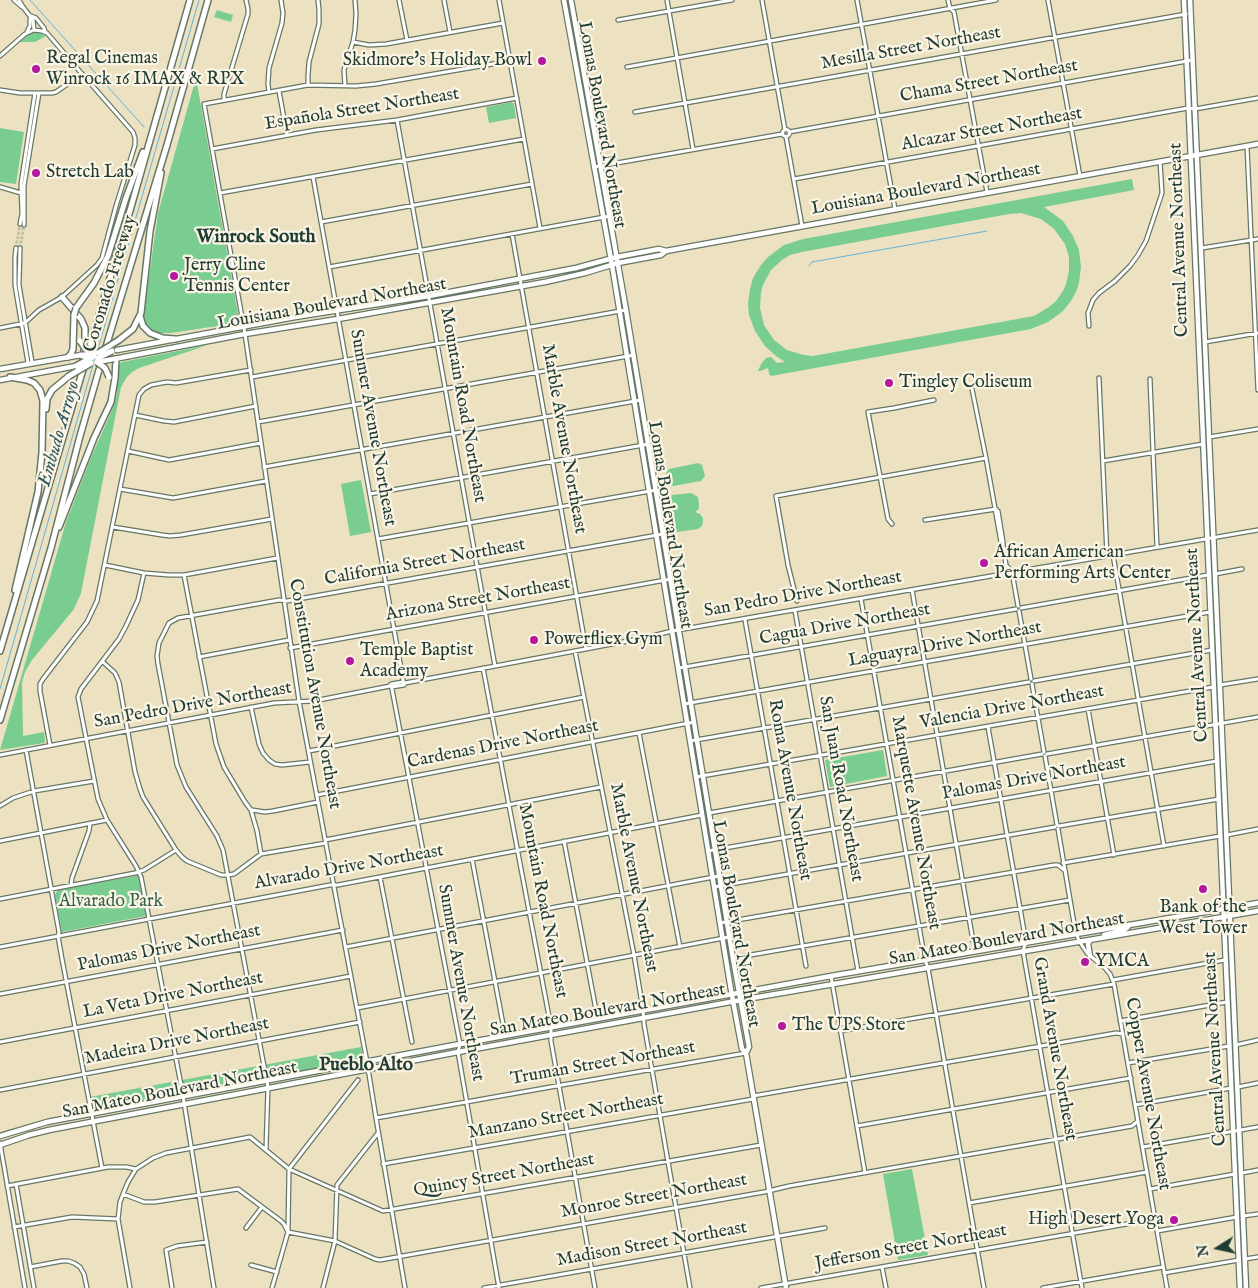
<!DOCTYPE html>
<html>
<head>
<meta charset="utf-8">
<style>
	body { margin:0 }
	#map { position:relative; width:1258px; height:1288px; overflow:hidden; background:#ece2c1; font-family:"IM FELL English",serif }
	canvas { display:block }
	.north { position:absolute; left:1193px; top:1223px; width:50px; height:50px; -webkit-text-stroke:4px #fcf5e5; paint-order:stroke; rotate:260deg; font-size:14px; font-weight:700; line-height:20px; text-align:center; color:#1f3d34 }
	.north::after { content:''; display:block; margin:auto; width:18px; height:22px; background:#1f3d34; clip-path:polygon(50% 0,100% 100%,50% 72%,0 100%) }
</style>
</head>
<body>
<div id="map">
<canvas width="1258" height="1288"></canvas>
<div class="north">N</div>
</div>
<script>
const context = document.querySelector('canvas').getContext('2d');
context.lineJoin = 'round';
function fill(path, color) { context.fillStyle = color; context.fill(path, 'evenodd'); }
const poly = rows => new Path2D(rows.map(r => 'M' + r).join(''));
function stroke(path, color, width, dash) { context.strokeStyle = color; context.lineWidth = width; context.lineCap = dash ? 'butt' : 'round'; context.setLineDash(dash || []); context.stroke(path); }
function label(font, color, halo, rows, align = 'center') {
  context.font = font + ' "IM FELL English",serif'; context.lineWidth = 4.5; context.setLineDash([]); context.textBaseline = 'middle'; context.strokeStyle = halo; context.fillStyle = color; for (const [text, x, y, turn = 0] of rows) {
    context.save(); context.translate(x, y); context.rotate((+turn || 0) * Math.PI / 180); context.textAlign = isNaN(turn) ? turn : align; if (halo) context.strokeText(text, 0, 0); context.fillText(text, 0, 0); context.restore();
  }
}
const green = poly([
	[217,10,233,15,231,22,214,17],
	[35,32,40,33,46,36,35,42,19,42,30,34],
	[196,78,239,320,233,325,211,327,171,333,159,333,148,328,143,320,158,213],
	[512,102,514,104,516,118,489,123,486,107],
	[0,128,24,132,16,184,0,182],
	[1132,179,1134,190,1044,207,1063,221,1073,236,1079,250,1081,267,1079,283,1076,292,1071,301,1063,311,1048,322,1031,329,771,376,769,374,768,368,760,371,758,371,761,364,766,358,771,357,777,363,785,362,776,356,765,346,755,331,749,315,748,304,750,289,753,278,761,265,768,257,784,245,803,239],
	[1021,213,1041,219,1054,229,1065,244,1069,257,1069,271,1066,284,1063,291,1056,301,1049,307,1034,316,813,356,804,355,787,350,774,340,764,325,760,308,761,292,763,285,771,270,782,260,790,255,802,252,1009,214],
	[208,345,139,368,132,372,127,377,121,387,81,593,74,609,32,660,25,672,22,683,23,736,44,732,45,741,44,743,0,750,66,522,92,455,113,408,117,394,117,365,122,362],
	[698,463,702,465,705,476,701,481,673,486,667,483,666,478,666,473,669,469],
	[361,480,371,532,350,536,341,484],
	[691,493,698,497,699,506,699,509,695,512,700,514,703,518,703,521,702,526,698,529,677,532,673,531,670,527,669,524,670,519,675,515,668,512,666,508,666,501,672,495],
	[883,750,887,776,830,787,825,760],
	[135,876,138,876,139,878,146,916,62,932,55,895,58,890],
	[361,1047,363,1058,359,1060,328,1064,323,1067,96,1110,92,1108,90,1097],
	[912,1169,928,1255,898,1260,883,1174]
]);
const stream = poly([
	[30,0,144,127],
	[809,266,812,262,987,231],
	[97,352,199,0],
	[0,689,95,358]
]);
const minorTunnel = poly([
	[16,248,20,224],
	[20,248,24,225]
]);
const minor = poly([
	[14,0,22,7],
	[399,0,407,40],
	[444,0,450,32],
	[499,0,540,228],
	[667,0,693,149],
	[762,0,785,130],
	[857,0,895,209],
	[948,0,950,8,954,12,987,192],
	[1048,0,1080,176],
	[31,16,36,18,44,28,45,31],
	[618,20,732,0],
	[27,32,30,26,30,19],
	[353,42,369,45,386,44,503,23],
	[0,56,25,34,34,30],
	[627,67,996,0],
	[308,85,308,76,309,62,319,24,319,10,318,0],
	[345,86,344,70,353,42,355,30,356,14,355,0],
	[0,90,20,93,52,93,56,92,82,74],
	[279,91,287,135],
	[269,92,268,84,269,68,282,23,283,13,281,0],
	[224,100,224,94,248,14,248,9,246,0],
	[635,112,1186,14],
	[397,120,495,666],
	'782.5 133a3.5 3.5 0 1 1 7 0a3.5 3.5 0 1 1-7 0Z',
	[789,132,1193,60],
	[786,137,802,226],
	[1247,146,1258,390],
	[212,149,316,130,397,120,517,98],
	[594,167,782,134],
	[313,177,404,685],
	[794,179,1188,108,1195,109,1258,98],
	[0,187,21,193],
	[220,193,524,139],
	[321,222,532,184],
	[20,224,22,214,21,184,35,93],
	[24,225,24,186,39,93],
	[512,234,586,649],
	[16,248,15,257,15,285,28,363],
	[20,248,19,285,32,362],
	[1202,248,1258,239],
	[329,267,610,216],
	[1089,326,1088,313,1093,300,1099,293,1115,281,1130,266,1138,255,1146,241,1162,193,1160,161],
	[0,328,25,323,39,310,62,297,97,265,102,258,116,206,135,145,135,138,133,132,76,67,47,33,42,31,34,30,33,20,23,7,19,0],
	[1205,342,1258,333],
	[252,377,626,310],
	[1099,378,1107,556],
	[1150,379,1157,547],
	[972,389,986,458,1001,542,1003,545,1006,565,1012,572],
	[135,415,164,421,174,422,256,406],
	[258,422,634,355],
	[1209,437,1258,429],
	[128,451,169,460,261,443],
	[1103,461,1203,444],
	[264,467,641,400],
	[120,489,173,498,266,481],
	[370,494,649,444],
	[996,510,998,511,1003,542,1003,545],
	[925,520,996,509],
	[892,524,888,519,868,412,894,408,934,400],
	[113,527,162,535,170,536,181,535,272,519],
	[378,539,656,490],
	[1113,555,1164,846],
	[105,565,144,573,169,575,184,575,277,558],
	[1012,572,1018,606],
	[144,573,138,600,126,626,119,639,81,689,78,697,98,799,107,820,136,866,141,877,182,1090,214,1288],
	[1215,574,1242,569],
	[184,575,216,744,224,767,245,802,251,810,257,831,261,854],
	[912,590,973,941],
	[861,599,925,960,928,968,984,1288],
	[797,601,788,565,776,496,986,458],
	[1021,608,1208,575],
	[795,611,858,971],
	[1019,611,1031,679],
	[745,620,806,966],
	[290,648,671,579],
	[575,651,634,955,643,1010,644,1024,690,1288],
	[199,657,289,640],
	[103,662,115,673,119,682,135,772,140,789,143,797,176,850,182,857,187,861,221,875,228,875,234,874,261,854,326,843],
	[483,668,551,1027,551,1041,595,1288],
	[679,668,1016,609],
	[1034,681,1212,650],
	[391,684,460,1044,458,1052,499,1288],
	[1032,684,1044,752],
	[1220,685,1258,679],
	[392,687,404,685,405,683],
	[684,704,1210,612],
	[251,707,259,744,263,753,269,760,275,764,282,765,310,762],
	[1088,709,1114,855],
	[988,727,1026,942,1023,951,1082,1288],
	[639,733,680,947],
	[690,741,1029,682],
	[50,745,40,691,40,684,43,679,87,622,97,601,139,395,144,389,151,385,167,382,176,383,251,370],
	[26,750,59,932,58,936,62,959,102,1168],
	[309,751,584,697],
	[1047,754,1258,717],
	[0,755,274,703,313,701,324,699,390,686,391,684,403,682,405,683,644,638,672,631,1258,530],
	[1045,756,1057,825],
	[696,777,1213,687],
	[317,795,694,722],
	[0,806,13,798,34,791,94,781],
	[252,810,265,812,273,811,318,802],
	[709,813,1042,754],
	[1059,826,1219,799],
	[1058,829,1075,929,1079,941,1087,953,1105,968,1110,974,1114,984,1167,1288],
	[1227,835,1258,829],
	[325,840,601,787],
	[0,841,107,820],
	[564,841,596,1010],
	[708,851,1217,761],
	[472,859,503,1024],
	[1063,863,1220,836],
	[380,877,412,1042],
	[71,885,72,878,89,831,90,823],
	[714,887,1055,827],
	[0,899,135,873,144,870,176,850],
	[720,923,1054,865,1058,865,1064,870],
	[0,947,330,885,338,885,702,815],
	[346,947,719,876],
	[733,958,1070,900],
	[831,976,865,1173],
	[1113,980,1225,960],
	[0,994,343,930],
	[357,1008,729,937],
	[1120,1021,1227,1002],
	[840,1031,1114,984],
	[0,1042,351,976],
	[1236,1045,1258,1040],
	[1128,1063,1229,1046],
	[1238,1087,1258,1083],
	[0,1090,360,1022],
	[753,1096,1116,1033,1123,1034],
	[1135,1105,1231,1088],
	[376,1118,562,1085,746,1053],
	[857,1126,1131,1078],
	[0,1143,25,1288],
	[1143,1147,1258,1127],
	[266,1149,268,1087,223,850,217,836,186,787,177,765,158,664,157,656,159,643,169,623,178,618,279,600,287,601,663,534],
	[383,1164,753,1099],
	[1242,1173,1258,1170],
	[16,1184,34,1288],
	[7,1186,108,1167,126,1167,136,1169,153,1158,166,1153,250,1137,289,1169,383,1211,761,1145],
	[1150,1189,1235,1174],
	[123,1194,144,1202,155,1202,238,1189,281,1221,284,1224,288,1232,335,1241,375,1259,380,1260,764,1192,789,1186,1132,1126,1138,1121],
	[969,1203,1147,1172],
	[1243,1216,1258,1214],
	[14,1227,72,1217,118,1219],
	[246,1228,262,1207],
	[1157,1231,1237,1217],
	[1245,1259,1258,1257],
	[251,1265,277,1272],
	[30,1267,62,1261,68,1261,74,1263,80,1267,84,1274,87,1288],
	[882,1267,886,1288],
	[1164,1273,1239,1260],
	[130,1288,118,1219,120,1202,123,1194,128,1182,136,1169],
	[172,1288,166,1250,177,1246,207,1242],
	[272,1288,288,1232,289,1169,358,1080],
	[323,1288,335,1241,337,1185,378,1133],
	[405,1288,376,1118,367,1062,299,701,245,334,204,104,308,85,356,86,376,84,510,61],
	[484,1288,825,1228],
	[761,1288,1155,1219],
	[1043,1288,1163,1267]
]);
const major = poly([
	[564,0,612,265,731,990,742,1049,746,1053,786,1288],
	[571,0,626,310,733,959,749,1047,746,1053],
	[1184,0,1240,1288],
	[1190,0,1246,1288],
	[117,350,295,317,429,296,576,268,617,257,659,249,666,251],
	[114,359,245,334,338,319,545,282,585,273,618,263,661,255,666,251,693,246,1258,144],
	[0,369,75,356],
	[0,380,76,366],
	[1104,935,1124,930,1127,928,1129,925],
	[1090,940,1088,944,1090,956],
	[0,1136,47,1122,460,1044,831,976,1258,903],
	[0,1145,29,1135,49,1130,458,1052,741,1000,1258,911]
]);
const highway = poly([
	[62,297,81,319,85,328,85,343,82,366],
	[76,308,94,283,108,256,126,198,143,152],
	[140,316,143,326,150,333,163,338,175,339],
	[119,340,133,329,141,313,150,231,161,173],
	[105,350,167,145,208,0],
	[88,353,131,207,190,0],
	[68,357,71,354,73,349,74,315],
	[10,377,27,380,34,383,40,390,43,401,42,453,38,492,15,590],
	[46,409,47,399,52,390,69,376],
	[59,527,94,438,111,402,115,378,116,359],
	[0,651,84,366],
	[0,720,51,548,80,436,101,363]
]);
const majorBridge = poly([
	[75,356,103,352],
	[97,362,114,359]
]);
const highwayBridge = poly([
	[74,315,76,308],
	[80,341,86,349,94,356],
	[100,352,119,340],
	[80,355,90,358],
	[98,358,112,351],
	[97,362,105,368,109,377],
	[76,366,91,358],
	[69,376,91,363]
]);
const markers = [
	[542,61,5,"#b5179e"],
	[36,69,5,"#b5179e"],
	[36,173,5,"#b5179e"],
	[174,276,5,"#b5179e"],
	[889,383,5,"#b5179e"],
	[984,563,5,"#b5179e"],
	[534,640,5,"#b5179e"],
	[350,661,5,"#b5179e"],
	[1203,889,5,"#b5179e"],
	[1085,962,5,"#b5179e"],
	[782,1026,5,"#b5179e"],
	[1174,1220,5,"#b5179e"]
];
const streetNames = [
	["Mesilla Street Northeast",911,49,-10],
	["Chama Street Northeast",989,82,-10],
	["Española Street Northeast",362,110,-9],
	["Lomas Boulevard Northeast",601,125,80],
	["Alcazar Street Northeast",992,130,-10],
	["Louisiana Boulevard Northeast",926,190,-10],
	["Central Avenue Northeast",1180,240,-92],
	["Coronado Freeway",111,284,-73],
	["Louisiana Boulevard Northeast",332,305,-10],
	["Mountain Road Northeast",462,405,80],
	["Summer Avenue Northeast",372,428,80],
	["Marble Avenue Northeast",563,439,80],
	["Lomas Boulevard Northeast",669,525,81],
	["California Street Northeast",425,563,-10],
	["San Pedro Drive Northeast",803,595,-10],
	["Arizona Street Northeast",478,600,-10],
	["Cagua Drive Northeast",845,625,-10],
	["Laguayra Drive Northeast",945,645,-10],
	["Central Avenue Northeast",1198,645,-93],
	["Constitution Avenue Northeast",314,694,80],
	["San Pedro Drive Northeast",193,706,-10],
	["Valencia Drive Northeast",1012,708,-10],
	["Cardenas Drive Northeast",503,745,-11],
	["Palomas Drive Northeast",1034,779,-10],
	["San Juan Road Northeast",840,789,80],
	["Roma Avenue Northeast",789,790,80],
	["Marquette Avenue Northeast",915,823,80],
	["Alvarado Drive Northeast",349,868,-10],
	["Marble Avenue Northeast",633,878,79],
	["Mountain Road Northeast",542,901,79],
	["Lomas Boulevard Northeast",735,924,80],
	["San Mateo Boulevard Northeast",1007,940,-10],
	["Palomas Drive Northeast",169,949,-11],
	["Summer Avenue Northeast",460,983,80],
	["La Veta Drive Northeast",173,996,-11],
	["San Mateo Boulevard Northeast",608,1011,-10],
	["Madeira Drive Northeast",177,1042,-11],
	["Grand Avenue Northeast",1054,1049,80],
	["Central Avenue Northeast",1216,1049,-93],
	["Truman Street Northeast",603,1064,-10],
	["San Mateo Boulevard Northeast",180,1091,-11],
	["Copper Avenue Northeast",1147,1094,80],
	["Manzano Street Northeast",566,1117,-10],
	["Quincy Street Northeast",504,1176,-10],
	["Monroe Street Northeast",654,1197,-10],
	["Madison Street Northeast",652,1245,-10],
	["Jefferson Street Northeast",911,1248,-10]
];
const poiNames = [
	["Regal Cinemas",46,59],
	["Winrock 16 IMAX & RPX",46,80],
	["Skidmore's Holiday Bowl",532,61,"right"],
	["Stretch Lab",46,173],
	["Jerry Cline",184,266],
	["Tennis Center",184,287],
	["Tingley Coliseum",899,383],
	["African American",994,553],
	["Performing Arts Center",994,574],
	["Powerfliex Gym",544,640],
	["Temple Baptist",360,651],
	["Academy",360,672],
	["Bank of the",1203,908,"center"],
	["West Tower",1203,929,"center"],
	["YMCA",1095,962],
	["The UPS Store",792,1026],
	["High Desert Yoga",1164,1220,"right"]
];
const parkNames = [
	["Alvarado Park",111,902]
];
const neighbourhoodNames = [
	["Winrock South",256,238],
	["Pueblo Alto",366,1066]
];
const waterNames = [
	["Embudo Arroyo",60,434,-74]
];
fill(green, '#79cd91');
stroke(stream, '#60b3dc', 1);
stroke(minorTunnel, '#c3c1a5', 3, [3, 1.5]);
stroke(minor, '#677765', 5.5);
stroke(major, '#677765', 7);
stroke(highway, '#677765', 8);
stroke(minor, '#fff', 3);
stroke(major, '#fff', 4.5);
stroke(highway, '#fff', 5);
stroke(majorBridge, '#677765', 7, []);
stroke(highwayBridge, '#677765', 8, []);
stroke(majorBridge, '#fff', 4.5);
stroke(highwayBridge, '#fff', 5);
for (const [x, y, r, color] of markers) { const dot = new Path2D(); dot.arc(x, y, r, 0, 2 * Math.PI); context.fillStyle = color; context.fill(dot); stroke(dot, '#fcf5e5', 2); }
label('18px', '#1f3d34', '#fcf5e5', streetNames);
label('18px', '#1f3d34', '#fcf5e5', poiNames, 'left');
label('18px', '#36614b', '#fcf5e5', parkNames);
label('bold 19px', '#1f3d34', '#fcf5e5', neighbourhoodNames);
label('italic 19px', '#2f5a5e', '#fcf5e5', waterNames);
</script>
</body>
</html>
